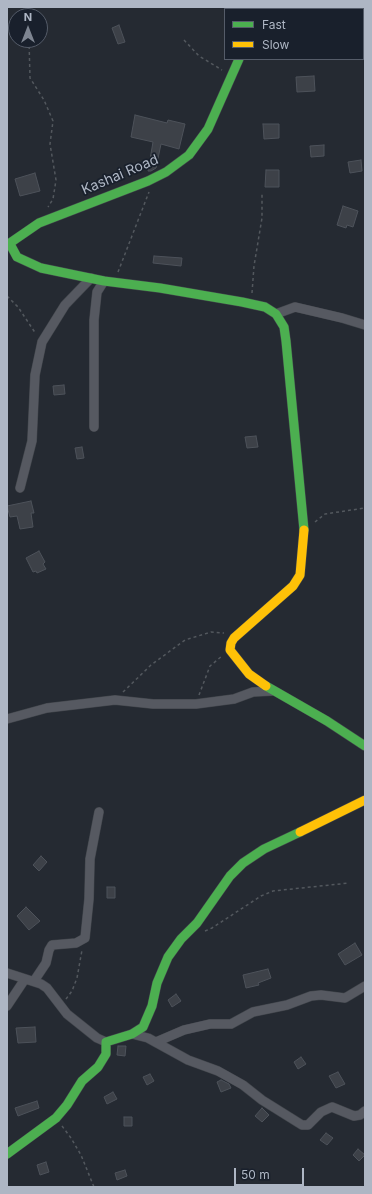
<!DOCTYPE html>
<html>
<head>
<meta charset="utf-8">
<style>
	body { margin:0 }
	#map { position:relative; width:372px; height:1194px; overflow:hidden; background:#252a32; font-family:Inter,sans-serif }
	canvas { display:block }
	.frame { position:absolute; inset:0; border:8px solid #aeb6c4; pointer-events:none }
	.legend { position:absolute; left:224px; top:8px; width:140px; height:52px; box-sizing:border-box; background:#19202c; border:1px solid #555c69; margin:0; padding:5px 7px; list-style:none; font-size:12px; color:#aeb6c4 }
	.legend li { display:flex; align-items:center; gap:8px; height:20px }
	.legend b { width:20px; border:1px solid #555c69 }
	.north { position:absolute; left:8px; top:8px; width:40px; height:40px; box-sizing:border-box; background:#19202c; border:1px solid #555c69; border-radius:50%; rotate:0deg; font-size:11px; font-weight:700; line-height:16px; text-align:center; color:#aeb6c4 }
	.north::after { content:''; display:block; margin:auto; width:14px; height:18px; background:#7e8591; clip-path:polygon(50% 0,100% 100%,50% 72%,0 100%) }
	.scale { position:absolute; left:234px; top:1168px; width:70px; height:18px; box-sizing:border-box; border:2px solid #aeb6c4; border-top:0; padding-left:5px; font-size:12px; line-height:14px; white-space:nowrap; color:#aeb6c4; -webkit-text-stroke:3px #19202c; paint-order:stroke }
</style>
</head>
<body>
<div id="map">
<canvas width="372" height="1194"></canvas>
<div class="frame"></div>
<ul class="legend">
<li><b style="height:5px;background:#4caf50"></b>Fast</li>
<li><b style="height:5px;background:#ffc107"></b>Slow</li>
</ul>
<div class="north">N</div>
<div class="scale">50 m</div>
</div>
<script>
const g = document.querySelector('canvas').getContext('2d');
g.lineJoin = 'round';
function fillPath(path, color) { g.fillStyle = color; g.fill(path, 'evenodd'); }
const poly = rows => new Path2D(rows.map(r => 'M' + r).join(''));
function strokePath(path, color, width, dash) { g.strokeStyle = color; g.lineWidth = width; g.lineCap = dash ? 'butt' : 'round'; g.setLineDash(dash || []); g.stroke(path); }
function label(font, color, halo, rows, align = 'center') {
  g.font = font + ' Inter,sans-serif'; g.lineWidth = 3.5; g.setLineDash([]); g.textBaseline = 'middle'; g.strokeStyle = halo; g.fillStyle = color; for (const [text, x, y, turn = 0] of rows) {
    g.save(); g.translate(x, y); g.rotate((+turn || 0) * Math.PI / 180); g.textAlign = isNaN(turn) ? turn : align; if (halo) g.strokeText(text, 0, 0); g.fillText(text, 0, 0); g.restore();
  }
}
const building = poly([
	[119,25,125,42,118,44,112,28,119,25],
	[314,76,315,91,297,92,296,77,314,76],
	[135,115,167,123,168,120,185,124,179,149,161,144,156,168,151,171,148,171,153,142,131,137,135,115],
	[263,124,279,124,279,138,264,139,263,124],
	[324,145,324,156,311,157,310,146,324,145],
	[361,160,362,171,350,173,348,162,361,160],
	[266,170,279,170,279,187,265,187,266,170],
	[35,173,40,191,20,196,15,179,35,173],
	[343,206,358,211,353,227,347,225,346,228,337,225,343,206],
	[154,256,182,258,181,266,153,263,154,256],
	[64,385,65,394,54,395,53,386,64,385],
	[256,436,258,447,247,448,245,437,256,436],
	[82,447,84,458,77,459,75,448,82,447],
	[31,501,34,513,31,513,33,527,20,529,17,516,10,517,7,506,31,501],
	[39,551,45,562,43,564,46,569,37,573,36,571,33,572,26,558,39,551],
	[41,856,47,862,39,871,33,865,41,856],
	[107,887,115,887,115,898,107,898,107,887],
	[26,907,40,921,29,930,17,916,26,907],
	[355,943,362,955,345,965,338,954,355,943],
	[268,969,271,978,258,983,259,985,246,988,243,975,268,969],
	[176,994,181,1001,172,1007,168,1000,176,994],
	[35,1027,36,1042,18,1043,16,1028,35,1027],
	[118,1046,126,1046,125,1056,117,1055,118,1046],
	[301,1057,306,1064,298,1069,294,1062,301,1057],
	[338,1072,345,1084,336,1088,329,1076,338,1072],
	[150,1074,154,1081,147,1085,143,1077,150,1074],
	[221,1080,229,1084,231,1088,221,1092,217,1082,221,1080],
	[113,1092,117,1099,107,1104,104,1097,113,1092],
	[37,1101,39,1108,18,1116,15,1108,37,1101],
	[262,1108,269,1115,262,1122,255,1116,262,1108],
	[124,1117,132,1117,132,1126,124,1126,124,1117],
	[326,1133,333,1138,327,1145,320,1140,326,1133],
	[358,1149,365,1155,359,1161,353,1155,358,1149],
	[46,1162,49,1172,40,1175,37,1165,46,1162],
	[125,1170,127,1176,117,1180,115,1173,125,1170]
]);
fillPath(building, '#3d4148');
strokePath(building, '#4d525a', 1);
const street = poly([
	[276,314,295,307,342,318,365,325],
	[94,427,94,320,97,292,104,281],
	[20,488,32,441,35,375,42,342,65,305,91,278],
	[7,719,47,708,115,700,153,704,196,704,234,699,253,692,272,691],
	[7,973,41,984,47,988,67,1014,97,1038,106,1042],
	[34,981,46,963,49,950,52,945,76,943,85,938,89,899,90,859,99,812],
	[7,1006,25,979],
	[132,1034,148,1038,188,1060,218,1071,243,1085,262,1100,302,1125,308,1125,321,1112,332,1107,354,1116,360,1115,365,1111],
	[156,1042,184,1030,210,1024,231,1024,253,1012,287,1005,311,996,321,995,345,998,365,986]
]);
const fast = poly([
	[261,9,262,7],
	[10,244,17,257,41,268,104,281,160,288,242,302,265,307,276,314,284,327,286,341,304,530],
	[7,245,39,223,148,181,166,172,189,155,208,129,239,59],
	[266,686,327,721,365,746],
	[7,1154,56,1118,67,1105,82,1081,98,1067,106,1054,106,1042,132,1034,143,1027,152,1006,157,983,168,957,181,939,197,923,230,876,243,863,264,849,300,832]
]);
const slow = poly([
	[266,686,249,674,230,650,231,643,234,638,293,586,300,575,304,530],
	[300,832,365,800]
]);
strokePath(street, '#41454b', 10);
strokePath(fast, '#41454b', 10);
strokePath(slow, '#41454b', 10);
strokePath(poly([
	[29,40,30,78,44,100,53,121,50,144,56,180,53,199,48,207],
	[184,40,199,56,222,70],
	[118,272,149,192],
	[252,293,254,266,262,218,262,192],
	[7,296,18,307,36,334],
	[315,522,325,514,365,508],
	[123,692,151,665,185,640,211,632,224,633],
	[199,695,210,666,222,656],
	[205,931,212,928,261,896,273,891,349,883],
	[66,999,72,991,77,978,82,950],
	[62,1126,71,1138,81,1155,94,1187]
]), '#53585e', 1.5, [3, 3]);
strokePath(street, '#565961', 9);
strokePath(fast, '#4caf50', 9);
strokePath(slow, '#ffc107', 9);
label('14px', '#aeb6c4', '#19202c', [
	["Kashai Road",120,175,-23]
]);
</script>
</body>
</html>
